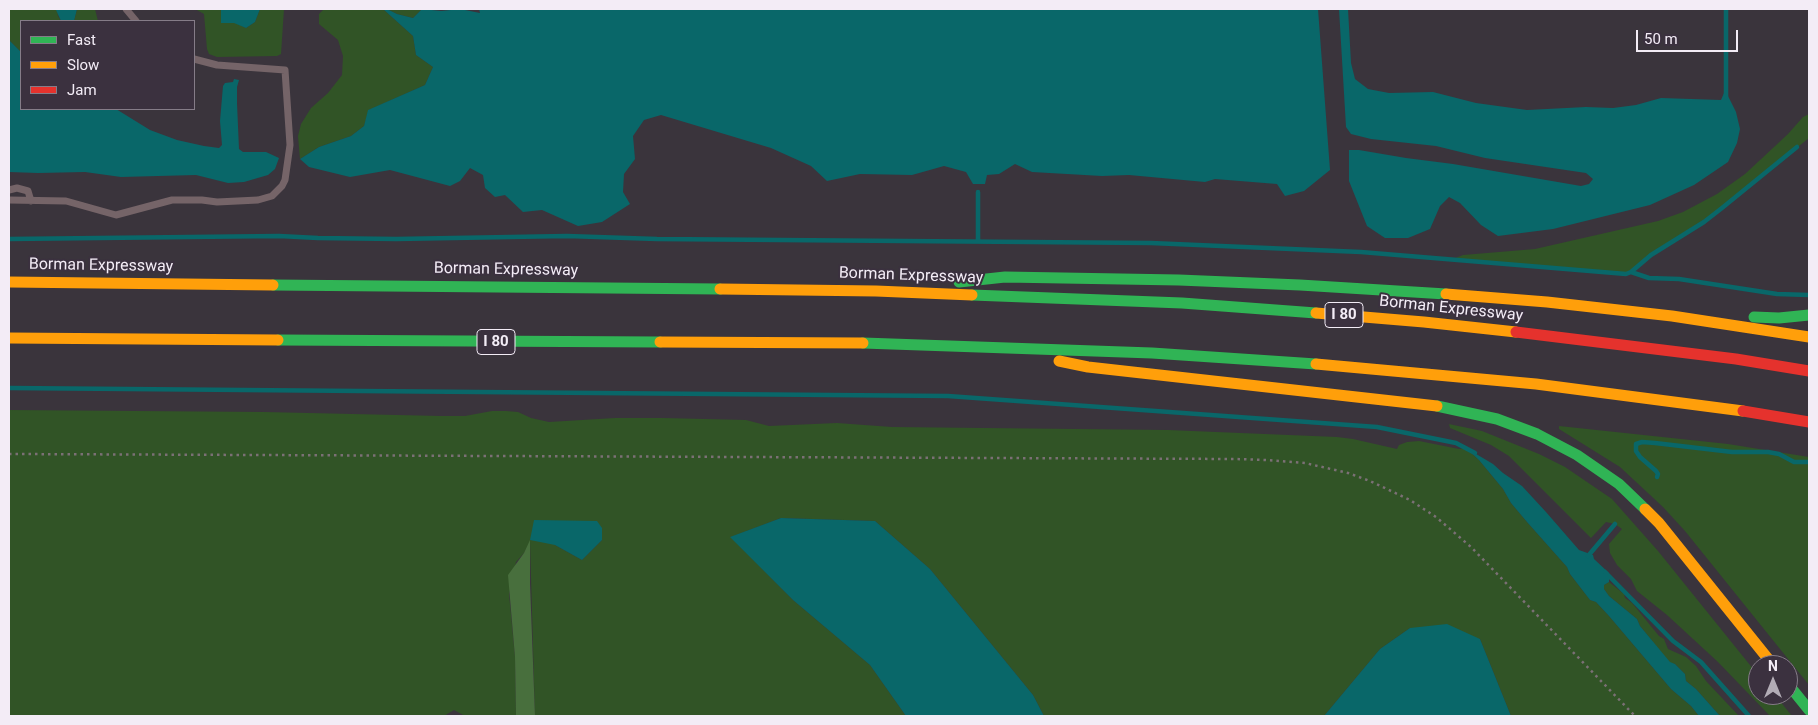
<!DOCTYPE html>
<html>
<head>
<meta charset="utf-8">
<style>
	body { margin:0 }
	#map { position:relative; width:1818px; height:725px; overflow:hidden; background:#3a343c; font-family:Roboto,sans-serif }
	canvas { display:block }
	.frame { position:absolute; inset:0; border:10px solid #f3ecf6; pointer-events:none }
	.legend { position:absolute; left:20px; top:20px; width:175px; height:90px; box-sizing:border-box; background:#3b313f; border:1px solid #857c88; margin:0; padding:6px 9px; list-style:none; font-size:15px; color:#f3ecf6 }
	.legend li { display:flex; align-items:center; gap:10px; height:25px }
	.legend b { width:25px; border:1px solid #857c88 }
	.north { position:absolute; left:1748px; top:655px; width:50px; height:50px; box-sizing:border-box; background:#3b313f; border:1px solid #857c88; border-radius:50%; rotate:0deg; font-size:14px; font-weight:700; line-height:20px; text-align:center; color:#f3ecf6 }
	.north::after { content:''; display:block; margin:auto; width:18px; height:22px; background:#b2acb5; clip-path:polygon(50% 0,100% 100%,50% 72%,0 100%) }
	.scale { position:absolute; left:1636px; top:30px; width:102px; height:22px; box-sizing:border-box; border:2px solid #f3ecf6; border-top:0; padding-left:6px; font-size:15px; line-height:18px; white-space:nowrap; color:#f3ecf6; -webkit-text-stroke:4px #3b313f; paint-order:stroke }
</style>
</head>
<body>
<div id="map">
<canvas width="1818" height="725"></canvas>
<div class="frame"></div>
<ul class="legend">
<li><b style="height:6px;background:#30b455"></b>Fast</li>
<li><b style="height:6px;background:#ff9f0a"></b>Slow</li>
<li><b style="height:6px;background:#e5322d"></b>Jam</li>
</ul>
<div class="north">N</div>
<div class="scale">50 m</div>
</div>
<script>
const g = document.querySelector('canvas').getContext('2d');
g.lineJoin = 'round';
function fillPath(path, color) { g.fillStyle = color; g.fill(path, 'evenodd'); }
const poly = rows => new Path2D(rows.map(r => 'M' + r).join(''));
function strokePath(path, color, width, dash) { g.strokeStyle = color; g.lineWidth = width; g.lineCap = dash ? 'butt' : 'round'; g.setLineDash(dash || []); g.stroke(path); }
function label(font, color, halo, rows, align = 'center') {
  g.font = font + ' Roboto,sans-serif'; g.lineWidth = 4; g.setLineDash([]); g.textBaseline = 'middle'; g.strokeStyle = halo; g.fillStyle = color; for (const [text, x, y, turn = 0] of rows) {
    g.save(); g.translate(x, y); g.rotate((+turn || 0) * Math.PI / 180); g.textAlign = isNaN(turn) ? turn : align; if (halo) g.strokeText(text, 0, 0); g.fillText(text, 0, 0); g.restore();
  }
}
fillPath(poly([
	[9,9,61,9,57,10,58,16,61,21,21,21,21,52,9,40],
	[77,9,95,9,98,21,74,21],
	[195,9,221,9,222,16,246,28,255,22,260,9,284,9,281,54,277,56,217,57,209,54,207,49,204,14],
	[324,9,383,9,413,36,416,55,433,67,425,85,369,110,364,126,351,136,319,147,300,159,298,136,301,124,311,108,328,93,342,75,343,56,338,40,319,24,319,14],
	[387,9,422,9,413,18,397,14],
	[1809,114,1809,138,1722,208,1704,222,1651,255,1631,272,1626,274,1576,270,1453,259,1463,255,1535,249,1658,221,1683,212,1717,194,1745,174,1788,134,1803,117],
	[9,410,264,412,441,416,465,416,492,411,506,411,518,412,531,418,549,422,615,418,662,418,746,420,769,426,837,423,892,427,1168,430,1337,437,1353,439,1397,449,1399,445,1407,442,1419,441,1459,449,1466,448,1479,460,1503,489,1511,503,1527,522,1567,567,1570,574,1590,600,1596,602,1609,616,1671,689,1691,706,1699,716,1511,716,1480,639,1410,628,1380,649,1324,716,1044,716,1033,695,930,569,875,521,781,518,731,537,793,600,870,665,906,716,535,716,530,542,524,553,516,562,509,594,515,657,516,716,465,716,454,710,444,716,9,716],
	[602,540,582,560,555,545],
	[1449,424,1482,431,1539,454,1565,467,1612,499,1658,551,1758,675,1758,695,1775,695,1792,716,1770,716,1718,662,1667,615,1637,591,1631,579,1617,565,1610,553,1609,544,1622,529,1615,524,1606,522,1591,538,1509,456,1491,445,1450,428],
	[1559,426,1728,444,1809,457,1809,685,1685,531,1663,507,1620,467,1559,429],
	[1609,582,1624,594,1625,598,1632,603,1659,636,1664,639,1668,649,1686,657,1696,666,1706,681,1739,716,1720,716,1696,689,1686,681,1685,674,1675,664,1670,663,1640,626,1637,619,1609,596,1604,589,1604,585]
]), '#315426');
fillPath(poly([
	[530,540,530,583,535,716,516,716,515,657,508,575,524,553]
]), '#486f3d');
fillPath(poly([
	[61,9,77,9,74,21,61,21,56,10],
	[221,9,260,9,255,22,246,28,234,23,221,23],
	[383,9,387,9,397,14,413,18,422,9,441,11,460,9,480,13,479,9,1318,9,1330,170,1304,191,1285,196,1277,184,1215,179,1205,182,1129,175,1102,176,1032,172,1015,164,999,174,987,175,985,184,973,184,966,172,944,166,912,175,860,174,827,181,811,166,771,148,661,115,644,120,633,136,635,159,624,174,623,192,630,204,602,222,578,226,542,210,523,212,505,195,495,197,485,188,483,175,470,168,460,181,450,186,390,170,350,177,309,167,300,159,319,147,351,136,364,126,368,110,425,85,433,67,416,55,413,36],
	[1339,9,1348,9,1351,63,1355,79,1368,89,1389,93,1433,92,1476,103,1527,110,1586,107,1613,108,1636,105,1661,98,1721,100,1724,93,1726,92,1736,112,1740,129,1737,143,1728,162,1694,185,1650,205,1553,229,1498,236,1481,225,1460,203,1449,197,1440,206,1430,229,1408,238,1385,238,1367,226,1349,181,1349,150,1359,150,1406,158,1453,164,1581,186,1589,184,1593,179,1586,173,1485,158,1436,146,1371,139,1351,134,1346,127],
	[9,40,21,52,21,109,116,109,150,130,177,140,204,146,219,148,222,145,220,121,223,86,225,83,233,82,234,79,239,80,237,87,237,103,239,149,243,152,266,152,279,158,275,169,268,175,244,182,228,183,196,175,121,177,85,172,38,173,9,172],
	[1466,448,1493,464,1503,473,1522,486,1546,512,1579,550,1593,555,1594,559,1609,573,1609,582,1604,585,1604,589,1609,596,1637,619,1640,626,1670,662,1675,664,1685,674,1686,681,1696,689,1720,716,1699,716,1691,706,1671,689,1609,616,1596,602,1590,600,1570,574,1567,567,1527,522,1511,503,1503,489,1479,460],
	[781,518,875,521,930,569,1033,695,1044,716,906,716,870,665,793,600,730,537],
	[534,520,597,521,602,528,602,540,582,560,555,545,530,540],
	[1447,624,1480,639,1511,716,1324,716,1380,649,1410,628]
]), '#096769');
strokePath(poly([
	[1726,9,1726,97],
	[978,192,978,241],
	[9,239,279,236,318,238,396,239,567,236,657,239,1151,243,1361,252,1626,274,1631,272,1651,255,1704,222,1722,208,1797,147],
	[1631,272,1649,278,1679,279,1777,294,1809,295],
	[9,388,948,396,1377,427,1456,443,1475,453],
	[1657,477,1658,474,1656,471,1640,457,1636,451,1636,444,1642,442,1655,443,1732,452,1768,452,1779,454,1794,462,1809,462],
	[1588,556,1615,524],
	[1605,572,1673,641,1701,662,1749,716]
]), '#096769', 4.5);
strokePath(poly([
	[9,454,1236,459,1266,460,1305,463,1348,473,1370,481,1410,500,1436,517,1471,547,1635,716]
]), '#7b7075', 2.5, [2.5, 4]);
strokePath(poly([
	[126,9,136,21],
	[9,190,17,188,28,191,31,201],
	[9,200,66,201,116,215,172,200,202,200,217,202,258,200,272,196,282,186,285,180,290,145,285,70,217,65,194,59]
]), '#756468', 7);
strokePath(poly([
	[959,282,1005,277,1179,280,1300,285,1446,294],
	[273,285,720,289],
	[972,295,1182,303,1316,313],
	[1754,317,1779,318,1809,315],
	[278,340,660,342],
	[863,343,1152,353,1316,364],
	[1437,406,1497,419,1537,434,1577,455,1619,484,1645,509],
	[1788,684,1809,710]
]), '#30b455', 11);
strokePath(poly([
	[9,282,273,285],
	[720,289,876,291,972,295],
	[1446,294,1547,302,1672,316,1809,337],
	[1316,313,1424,322,1516,332],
	[9,338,278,340],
	[660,342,863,343],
	[1059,361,1088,367,1437,406],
	[1316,364,1536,384,1743,411],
	[1645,509,1659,523,1773,665]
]), '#ff9f0a', 11);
strokePath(poly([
	[1516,332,1736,359,1809,371],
	[1743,411,1809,422]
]), '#e5322d', 11);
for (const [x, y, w] of [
	[1344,315,38],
	[496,342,38]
]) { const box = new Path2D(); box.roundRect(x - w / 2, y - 12.5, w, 25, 4); g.fillStyle = '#3b313f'; g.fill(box); strokePath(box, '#f3ecf6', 1); }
label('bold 15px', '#f3ecf6', null, [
	["I 80",1344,315],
	["I 80",496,342]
]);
label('16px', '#f3ecf6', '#3b313f', [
	["Borman Expressway",101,266,1],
	["Borman Expressway",506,270,1],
	["Borman Expressway",911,276,2],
	["Borman Expressway",1451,309,6]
]);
</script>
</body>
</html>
